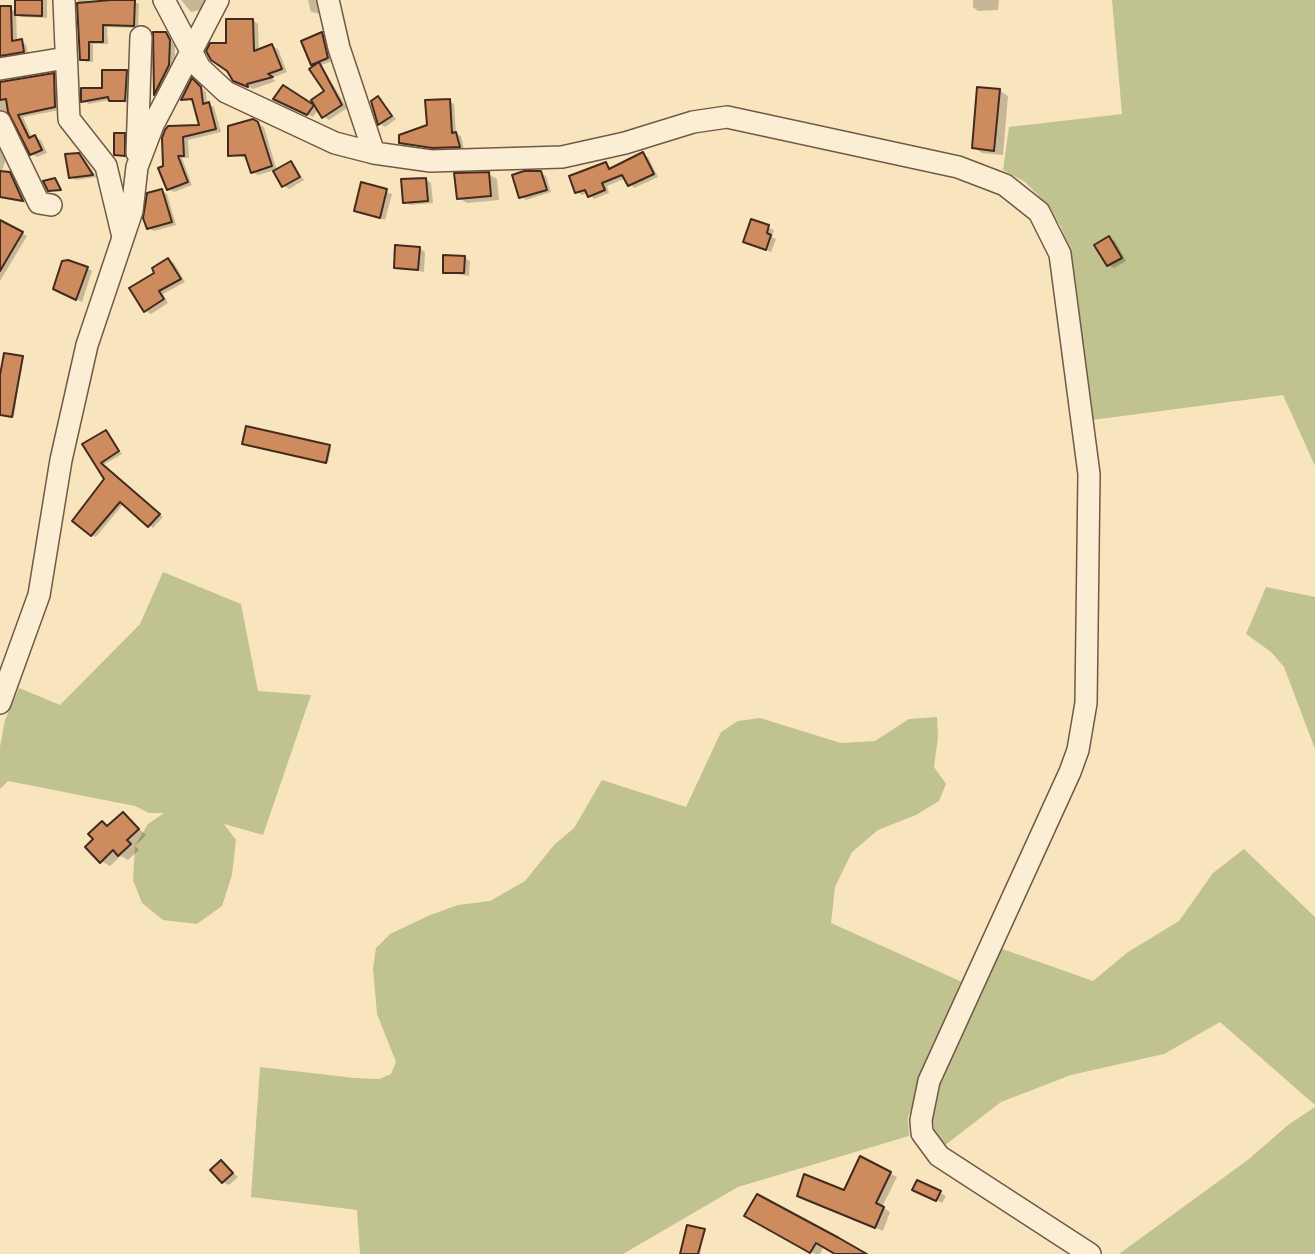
<!DOCTYPE html>
<html>
<head>
<meta charset="utf-8">
<style>
	body { margin:0 }
	canvas { display:block; background:#f9e5bd }
</style>
</head>
<body>
<canvas width="1315" height="1254"></canvas>
<script>
const g = document.querySelector('canvas').getContext('2d');
g.lineJoin = 'round';
function fillPath(path, color) { g.fillStyle = color; g.fill(path, 'evenodd'); }
const poly = rows => new Path2D(rows.map(r => 'M' + r).join(''));
function strokePath(path, color, width, dash) { g.strokeStyle = color; g.lineWidth = width; g.lineCap = dash ? 'butt' : 'round'; g.setLineDash(dash || []); g.stroke(path); }
fillPath(poly([
	[1112,0,1315,0,1315,466,1283,395,1092,420,1071,254,1061,227,1045,202,1025,182,1003,170,1009,127,1122,114],
	[163,572,241,604,258,691,311,695,263,835,224,824,236,840,232,875,222,906,197,924,163,920,142,903,133,880,135,846,148,824,164,813,149,813,135,806,8,781,0,789,0,747,5,720,19,688,60,705,140,624],
	[1266,587,1315,597,1315,749,1284,667,1271,652,1246,634],
	[937,717,938,737,934,767,946,784,939,801,916,815,878,830,852,852,835,887,831,923,962,982,908,1117,909,1136,738,1187,623,1254,360,1254,357,1210,251,1197,260,1067,354,1078,379,1079,391,1074,396,1062,377,1014,373,969,376,948,390,934,428,916,458,905,490,901,525,881,554,845,574,828,602,780,686,807,721,732,738,721,760,718,841,743,875,741,909,719],
	[1244,849,1315,917,1315,1105,1220,1022,1164,1054,1071,1075,1001,1102,944,1146,934,1129,932,1116,935,1096,997,947,1093,981,1128,952,1179,921,1213,873],
	[1315,1107,1315,1254,1119,1254,1249,1159,1288,1125]
]), '#c0c38f');
fillPath(poly([
	[16,0,47,0,47,18,22,17,16,14,17,42,26,44,28,54,4,58,0,56,0,8,16,11],
	[78,0,135,2,139,4,138,28,107,27,108,44,93,44,93,62,86,62,81,59],
	[181,0,210,0,205,9,191,12],
	[308,0,321,0,322,14,311,12],
	[973,0,999,0,998,10,978,11,973,7],
	[253,20,258,24,259,51,272,46,278,49,287,72,271,78,276,81,253,89,241,83,227,44],
	[155,33,165,33,175,45,175,65,160,96,156,94],
	[322,34,327,37,333,61,321,65,347,108,329,120,323,116,326,92,317,66,312,64],
	[126,72,132,75,130,103,109,100,89,104,83,101],
	[54,75,59,78,60,110,23,117,32,138,41,140,47,153,37,157,32,154,10,113,0,113,0,83],
	[198,84,206,92,207,103,214,107,221,132,188,140,189,158,182,158,192,185,174,192,168,189,164,138,202,126,194,101,184,99],
	[289,90,318,110,313,117,280,102],
	[999,90,1008,96,1003,155,982,153,973,147],
	[378,98,396,119,385,127,380,124],
	[449,101,454,104,456,134,461,136,464,149,438,150,401,142,429,126],
	[253,121,264,127,277,171,291,163,304,180,289,189,283,185,275,170,258,175,252,172,248,158,230,155],
	[124,134,130,137,130,158,116,154],
	[0,146,6,159,1,173,15,178,27,203,0,198],
	[78,154,84,158,97,177,76,180,70,177],
	[643,154,648,157,658,177,634,188,626,178,607,186,609,193,594,199,588,193,582,195,577,192,606,164,612,169],
	[540,173,546,176,551,192,526,200,521,197],
	[488,174,497,179,499,200,467,203,459,198],
	[426,180,431,183,433,203,410,205,405,202],
	[362,185,392,194,385,220,356,210],
	[162,191,167,194,176,225,154,231,148,228],
	[752,221,774,230,772,237,776,239,771,252,751,245],
	[0,222,27,236,0,281],
	[1109,238,1115,241,1126,261,1114,268,1108,265],
	[419,248,425,252,424,272,396,267],
	[465,258,470,261,469,276,444,272],
	[168,260,174,263,185,282,163,294,168,303,151,314,146,311,157,273],
	[87,268,92,271,82,302,60,292],
	[22,358,14,417,0,415,0,385],
	[106,432,122,454,103,465,163,517,153,528,124,503,96,537,92,535,106,479,84,445],
	[246,445,329,446,331,448,328,463],
	[123,814,146,835,135,846,139,850,128,860,121,856,110,866,101,861,95,840,102,823,109,827],
	[222,1162,238,1177,229,1185,223,1182],
	[890,1173,897,1177,882,1207,890,1212,883,1231,806,1199,845,1192],
	[918,1182,946,1196,942,1203,920,1192],
	[747,1216,863,1254,838,1254,824,1246,820,1254,815,1254],
	[704,1231,700,1254,682,1254]
]), '#0003');
const building = poly([
	[15,0,42,0,42,16,15,15,15,0],
	[111,0,135,0,134,26,103,25,103,42,89,42,89,60,80,60,77,3,111,0],
	[0,6,11,6,12,41,22,39,24,52,0,56,0,6],
	[226,19,253,19,254,51,272,44,282,69,268,74,273,77,247,84,248,87,233,81,227,71,211,60,206,51,210,43,226,43,226,19],
	[153,32,166,32,170,40,169,65,154,95,153,32],
	[322,32,328,58,311,65,301,41,322,32],
	[319,62,342,105,322,118,311,100,324,91,309,69,319,62],
	[102,70,127,70,125,101,109,101,108,97,81,102,81,88,102,88,102,70],
	[54,73,55,107,18,115,29,138,35,135,42,150,30,155,8,112,6,99,0,100,0,82,54,73],
	[192,78,201,87,203,104,209,102,216,129,183,137,184,156,178,156,188,182,167,190,158,168,163,166,162,138,165,130,168,126,199,125,192,99,181,100,192,78],
	[283,85,314,105,307,115,273,99,283,85],
	[977,87,1000,89,994,151,972,148,977,87],
	[378,96,392,116,378,125,371,101,378,96],
	[450,99,452,133,456,132,460,147,432,148,399,143,399,135,427,125,425,100,450,99],
	[253,119,258,122,272,166,251,173,245,155,228,156,228,126,253,119],
	[114,133,125,133,125,156,114,155,114,133],
	[643,152,654,174,628,186,622,175,602,183,605,190,588,197,585,190,575,193,569,176,606,162,609,169,643,152],
	[79,153,93,175,69,178,65,154,79,153],
	[291,161,300,177,282,187,273,171,291,161],
	[0,171,10,172,23,201,0,197,0,171],
	[524,171,541,171,547,190,519,198,512,175,524,171],
	[489,172,491,196,457,199,454,173,489,172],
	[55,178,61,190,48,191,43,181,55,178],
	[426,178,428,201,403,203,401,179,426,178],
	[361,182,387,189,380,218,354,211,361,182],
	[162,189,172,222,147,229,143,218,147,193,162,189],
	[751,219,769,225,767,233,771,235,766,250,743,242,751,219],
	[0,220,23,232,0,271,0,220],
	[1109,236,1122,258,1107,266,1094,245,1109,236],
	[395,245,420,247,418,270,394,268,395,245],
	[443,255,465,256,464,273,443,273,443,255],
	[168,258,181,279,159,291,164,299,144,312,129,288,154,273,152,268,168,258],
	[68,260,88,267,76,300,53,289,62,261,68,260],
	[4,353,23,356,12,417,0,415,0,375,4,353],
	[246,426,330,445,326,463,242,444,246,426],
	[106,430,119,451,101,463,160,514,148,527,120,502,91,536,72,521,104,479,82,444,106,430],
	[123,812,139,829,127,840,131,844,118,856,113,850,100,863,85,847,93,839,88,834,102,821,107,826,123,812],
	[860,1156,891,1172,876,1203,884,1207,875,1228,797,1196,804,1174,844,1190,860,1156],
	[221,1160,233,1173,222,1183,210,1170,221,1160],
	[917,1180,941,1191,936,1201,912,1190,917,1180],
	[757,1194,839,1238,867,1254,835,1254,816,1243,810,1253,744,1216,757,1194],
	[687,1225,705,1229,698,1254,680,1254,687,1225]
]);
fillPath(building, '#ce8b5e');
strokePath(building, '#432a1f', 2);
const minor = poly([
	[64,0,69,119,106,166,123,237],
	[164,0,200,68,226,92,335,143,374,153],
	[328,0,339,48,374,153,431,161,562,157,625,143,693,122,727,117,958,167,1005,185,1039,212,1060,254,1089,474,1086,703,1078,750,1070,772,929,1081,921,1120,922,1133,939,1156,1090,1254],
	[0,69,66,58],
	[0,122,39,203,51,205],
	[137,153,141,37],
	[0,703,39,595,61,460,87,345,132,211,137,167,153,125,218,0]
]);
strokePath(minor, '#705946', 24);
strokePath(minor, '#fbeed4', 21);
</script>
</body>
</html>
